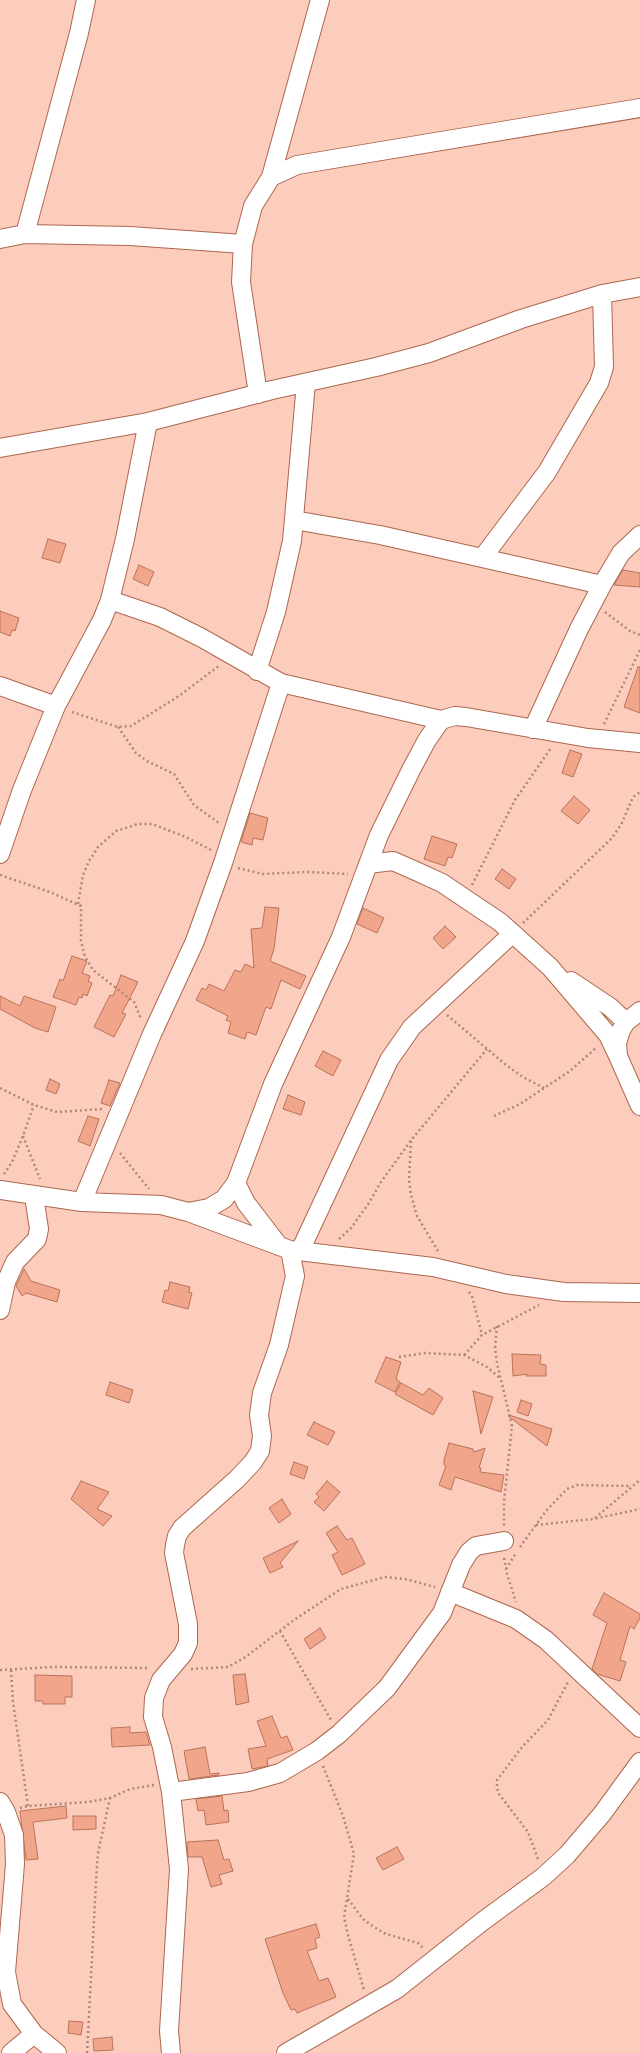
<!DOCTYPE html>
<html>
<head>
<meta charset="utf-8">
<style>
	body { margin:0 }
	canvas { display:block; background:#fcccbc }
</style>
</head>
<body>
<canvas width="640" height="2053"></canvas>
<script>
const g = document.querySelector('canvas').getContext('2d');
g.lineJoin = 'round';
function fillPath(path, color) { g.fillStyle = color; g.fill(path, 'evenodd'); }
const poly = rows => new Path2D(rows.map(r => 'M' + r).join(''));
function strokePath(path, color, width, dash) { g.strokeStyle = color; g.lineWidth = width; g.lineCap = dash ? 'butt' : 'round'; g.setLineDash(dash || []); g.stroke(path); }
const building = poly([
	[48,539,66,544,60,563,42,558,48,539],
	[139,565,154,572,148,586,133,579,139,565],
	[623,570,640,573,640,587,614,585,623,570],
	[0,611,19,618,15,631,12,630,10,636,0,632,0,611],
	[638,667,640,667,640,713,624,707,638,667],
	[570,750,582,754,573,777,562,773,570,750],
	[574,796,590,810,578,824,561,811,574,796],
	[250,813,268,818,263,840,253,838,252,845,241,842,250,813],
	[432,836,457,844,452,858,448,857,445,866,424,859,432,836],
	[502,869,516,879,509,889,495,879,502,869],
	[265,907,279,908,274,949,270,961,306,976,300,989,281,980,271,1009,266,1007,256,1035,247,1032,245,1039,228,1033,231,1022,226,1020,228,1016,196,1000,202,988,206,990,209,984,224,991,235,970,241,972,245,964,254,968,251,929,262,928,265,907],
	[363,908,384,918,377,933,357,924,363,908],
	[445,926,456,937,443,949,433,938,445,926],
	[72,956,87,961,82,973,90,976,88,981,92,983,87,996,83,994,82,998,79,997,76,1005,53,997,60,979,63,981,72,956],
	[121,975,138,982,122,1013,126,1014,114,1037,94,1027,110,995,113,996,121,975],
	[0,996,20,1006,24,996,56,1007,48,1032,35,1028,0,1009,0,996],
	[323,1051,341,1060,333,1076,315,1066,323,1051],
	[50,1079,60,1084,56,1094,46,1090,50,1079],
	[109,1080,120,1083,110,1106,101,1103,109,1080],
	[288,1095,305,1102,301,1115,283,1109,288,1095],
	[88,1116,99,1119,90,1146,78,1141,88,1116],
	[24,1269,31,1281,60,1290,57,1302,26,1293,22,1296,16,1286,24,1269],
	[170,1282,190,1287,189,1292,192,1293,188,1309,162,1302,165,1290,168,1291,170,1282],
	[512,1354,541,1355,540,1364,546,1365,546,1376,526,1376,527,1374,513,1376,512,1354],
	[386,1357,401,1362,396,1379,400,1382,395,1392,375,1382,386,1357],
	[110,1382,133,1390,129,1403,106,1395,110,1382],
	[401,1383,423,1395,429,1388,443,1398,433,1415,395,1394,401,1383],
	[473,1391,493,1397,481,1434,473,1391],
	[521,1400,532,1404,528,1416,517,1412,521,1400],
	[509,1415,552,1429,547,1446,508,1416,509,1415],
	[314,1422,335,1432,328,1445,307,1435,314,1422],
	[449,1443,473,1449,474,1452,485,1448,479,1468,481,1468,480,1472,504,1475,501,1492,455,1477,451,1490,439,1485,446,1466,444,1465,444,1460,449,1443],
	[294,1462,308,1467,304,1479,290,1474,294,1462],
	[81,1481,109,1492,97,1509,112,1516,103,1526,71,1499,81,1481],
	[327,1481,340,1492,324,1511,314,1502,319,1497,316,1494,327,1481],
	[282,1499,291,1514,279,1523,269,1508,282,1499],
	[337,1526,347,1540,352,1538,365,1564,342,1575,332,1555,338,1552,326,1533,337,1526],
	[298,1541,280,1563,283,1567,270,1573,263,1558,298,1541],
	[604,1593,640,1614,640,1618,634,1629,630,1626,620,1660,626,1662,620,1681,597,1674,592,1669,607,1623,593,1615,604,1593],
	[320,1628,326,1638,310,1649,304,1639,320,1628],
	[245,1674,249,1702,236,1705,233,1675,245,1674],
	[35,1675,72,1676,72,1697,65,1697,65,1704,43,1704,43,1701,35,1701,35,1675],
	[272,1716,281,1738,287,1736,293,1750,267,1759,268,1766,252,1769,248,1749,266,1746,257,1721,272,1716],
	[130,1727,130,1733,146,1732,150,1745,112,1747,111,1728,130,1727],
	[205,1747,210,1774,219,1773,219,1775,189,1779,184,1751,205,1747],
	[222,1796,224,1811,228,1810,229,1822,206,1825,204,1810,198,1811,196,1799,222,1796],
	[66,1806,67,1818,33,1822,38,1859,26,1860,20,1811,66,1806],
	[73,1816,96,1816,96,1829,73,1830,73,1816],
	[218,1840,224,1860,229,1859,233,1871,219,1875,222,1884,211,1887,202,1857,188,1857,187,1842,218,1840],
	[397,1847,404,1859,383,1870,376,1858,397,1847],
	[316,1924,320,1937,315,1939,317,1948,307,1951,319,1981,328,1978,336,1997,297,2013,295,2009,291,2010,283,1993,265,1939,316,1924],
	[69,2021,83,2022,81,2035,68,2033,69,2021],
	[112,2037,113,2050,94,2051,93,2039,112,2037]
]);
fillPath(building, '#f1a68b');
strokePath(building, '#ba735a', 1);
const minor = poly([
	[271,177,320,0],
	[25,234,79,33,86,0],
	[0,239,25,234,130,236,243,244],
	[258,394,241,282,243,244,253,206,271,177,297,165,640,108],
	[0,448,148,422,272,390,376,367,429,353,521,319,602,294,640,287],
	[294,520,380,535,602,585],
	[483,557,547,472,599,383,604,367,602,294],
	[110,600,160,617,202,638,281,683,441,720],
	[257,671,276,612,292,541,306,383],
	[0,686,56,706],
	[533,729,579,629,602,585,621,553,640,535],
	[0,854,22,790,56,706,102,620,110,600,125,539,148,422],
	[368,864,393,861,418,872,442,883,500,922,550,967,608,1035,618,1056],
	[571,981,610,1007,626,1022],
	[640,1011,626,1022,621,1030,617,1043,618,1056,640,1106],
	[236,1183,246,1203,279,1246],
	[0,1190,82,1202,161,1205,188,1212,290,1250,433,1267,506,1284,564,1292,640,1293],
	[82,1202,152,1034,195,941,223,863,281,683],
	[188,1212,209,1208,224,1199,236,1183,273,1084,341,937,379,835,412,768,427,740,441,720,455,716,466,717,588,738,640,743],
	[300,1251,389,1060,412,1027,512,934],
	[0,1310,6,1282,15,1262,37,1239,39,1229,34,1196],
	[450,1592,516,1619,546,1640,640,1728],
	[171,1792,248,1782,280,1773,317,1751,339,1734,387,1688,442,1613,461,1565,469,1552,476,1546,504,1541],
	[0,1802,6,1812,14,1835,15,1864,6,1972,12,2004,34,2034,57,2053],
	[11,2053,34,2034],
	[171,2053,169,2031,179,1869,171,1792,162,1747,153,1717,154,1698,161,1680,183,1654,188,1643,188,1624,174,1553,175,1545,177,1536,182,1528,237,1479,253,1462,260,1451,262,1436,259,1415,262,1393,279,1345,295,1276,290,1250],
	[286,2053,397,1989,483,1921,543,1877,567,1855,602,1814,640,1762]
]);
strokePath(minor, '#ad674e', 20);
strokePath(poly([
	[605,612,630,631,640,635],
	[72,712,118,727,131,726,179,696,219,666],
	[604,724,640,650],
	[118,727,136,753,147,761,174,774,194,805,219,823],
	[238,868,263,874,307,872,348,874],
	[0,875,50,892,81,906,81,941,85,957,93,970,134,1002,141,1019],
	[472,885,515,800,551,748],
	[78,904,83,875,89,861,98,847,116,831,138,824,152,824,186,837,211,850],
	[523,923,611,839,621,825,633,797,640,792],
	[447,1015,506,1065,523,1077,544,1088],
	[0,1088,34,1105,57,1112,103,1109],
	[494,1116,520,1104,570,1071,597,1047],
	[23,1136,40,1179],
	[411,1141,409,1180,411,1195,417,1216,438,1251],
	[120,1153,149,1189],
	[4,1174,12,1162,23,1136,34,1105],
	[339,1239,351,1228,369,1203,381,1182,412,1139,487,1049],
	[469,1292,472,1296,482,1335],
	[497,1326,495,1348,497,1363,512,1426,504,1502,504,1527],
	[464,1355,482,1335,539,1305],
	[399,1357,425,1353,464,1355,487,1367,501,1379],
	[595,1518,640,1480],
	[536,1525,593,1519,640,1509],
	[520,1547,546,1511,567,1489,577,1485,631,1486],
	[504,1558,507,1574,516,1602],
	[506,1569,516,1553],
	[280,1631,331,1720],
	[191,1669,228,1667,244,1658,294,1620,341,1589,385,1577,405,1579,435,1587],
	[0,1670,53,1667,150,1668],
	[11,1670,13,1702,28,1806],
	[323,1766,343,1816,354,1854,344,1917,348,1935,364,1990],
	[20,1808,28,1806,88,1802,110,1798,130,1789,154,1785],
	[538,1859,528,1832,499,1794,497,1788,497,1780,522,1747,548,1720,568,1682],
	[348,1899,363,1919,374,1927,386,1934,418,1943,423,1948],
	[87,2053,96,1882,98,1853,110,1798]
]), '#af8679', 2.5, [2, 3]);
strokePath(minor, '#fff', 18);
</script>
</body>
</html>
